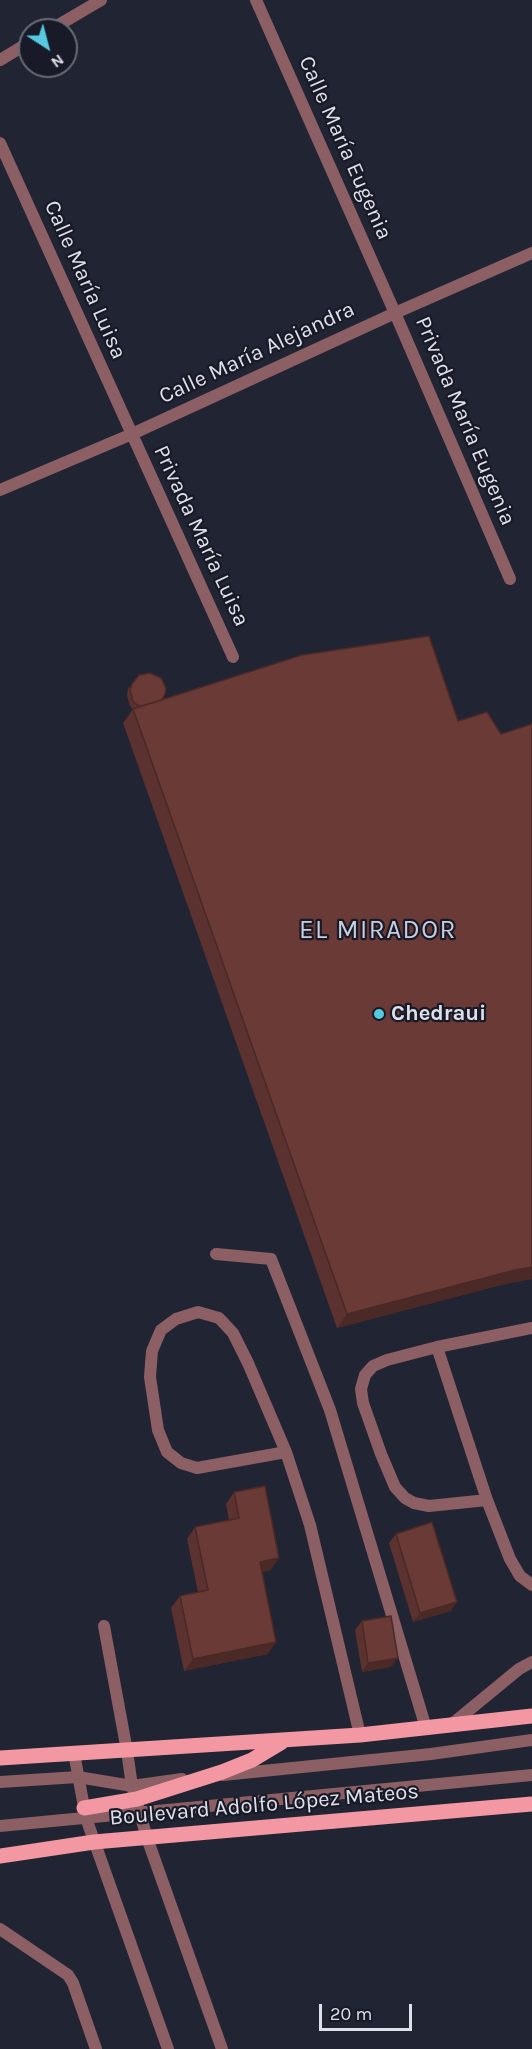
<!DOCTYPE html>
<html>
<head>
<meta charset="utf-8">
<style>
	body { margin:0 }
	#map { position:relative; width:532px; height:2049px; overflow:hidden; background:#212432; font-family:Karla,sans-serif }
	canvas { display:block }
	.north { position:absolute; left:18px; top:18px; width:60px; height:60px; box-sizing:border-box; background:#181a27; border:2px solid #686a75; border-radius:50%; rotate:144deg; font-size:16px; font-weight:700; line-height:24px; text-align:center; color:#dfe1ea }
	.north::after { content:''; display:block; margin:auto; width:21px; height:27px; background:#56c9e1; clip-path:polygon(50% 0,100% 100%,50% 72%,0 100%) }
	.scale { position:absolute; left:319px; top:2004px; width:93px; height:27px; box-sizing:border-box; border:3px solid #dfe1ea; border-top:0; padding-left:8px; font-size:18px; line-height:21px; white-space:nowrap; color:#dfe1ea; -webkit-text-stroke:4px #181a27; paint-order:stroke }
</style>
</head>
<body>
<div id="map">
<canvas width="532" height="2049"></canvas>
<div class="north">N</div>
<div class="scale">20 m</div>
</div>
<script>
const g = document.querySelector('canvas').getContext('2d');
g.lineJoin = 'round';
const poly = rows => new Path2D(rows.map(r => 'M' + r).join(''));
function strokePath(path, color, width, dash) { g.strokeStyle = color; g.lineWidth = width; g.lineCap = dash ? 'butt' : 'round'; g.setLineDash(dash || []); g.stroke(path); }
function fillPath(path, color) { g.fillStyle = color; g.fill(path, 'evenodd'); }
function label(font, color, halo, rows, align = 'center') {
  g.font = font + ' Karla,sans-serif'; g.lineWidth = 4.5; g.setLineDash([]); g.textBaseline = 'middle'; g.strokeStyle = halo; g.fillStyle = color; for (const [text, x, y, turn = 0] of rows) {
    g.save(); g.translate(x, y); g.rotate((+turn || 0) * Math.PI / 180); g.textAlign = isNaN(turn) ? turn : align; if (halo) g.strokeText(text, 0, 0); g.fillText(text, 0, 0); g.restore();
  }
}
strokePath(poly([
	[216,1254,271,1259,330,1410,426,1728],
	[437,1347,487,1500,510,1559,520,1576,532,1585],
	[286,1452,197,1468,181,1463,167,1452,158,1430,150,1377,152,1351,161,1330,176,1319,198,1312,219,1318,233,1333,248,1363,286,1452,310,1525,360,1735],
	[487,1500,429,1506,414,1503,405,1498,395,1487,381,1454,363,1403,361,1389,365,1375,373,1366,387,1360,437,1347,532,1328],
	[104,1626,127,1751],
	[451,1725,519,1669,532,1662],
	[223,1775,431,1754,532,1740],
	[0,1782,78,1777,132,1786,182,1779],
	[0,1826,532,1775],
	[0,1929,68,1975,73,1983,96,2049]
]), '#8b5f63', 12);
strokePath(poly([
	[256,0,395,313,510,579],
	[50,30,101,0],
	[0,60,30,42],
	[0,143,233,657],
	[0,490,132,434,395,313,532,253],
	[127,1751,132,1786,147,1838,222,2049],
	[74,1753,86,1818,168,2049]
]), '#8b5f63', 12);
strokePath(poly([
	[0,1758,360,1735,532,1716],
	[84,1808,137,1799,222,1772,252,1760,282,1742],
	[0,1856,94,1842,532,1804]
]), '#f398a2', 15);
fillPath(poly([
	[132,684,162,700,458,721,501,734,532,724,532,1279,505,1284,337,1328,123,723,133,709,130,706,127,695,128,689],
	[234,1492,271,1570,262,1572,268,1654,184,1671,171,1608,180,1596,198,1592,187,1539,195,1527,229,1520,226,1504],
	[396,1534,451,1611,413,1622,389,1543],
	[362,1621,391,1667,362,1672,355,1630]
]), '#5b322f');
fillPath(poly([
	[532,1267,532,1279,505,1284,337,1328,347,1314,515,1270],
	[279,1558,271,1570,252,1574,260,1562],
	[457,1602,451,1611,413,1622,420,1613],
	[276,1642,268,1654,184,1671,193,1659],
	[398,1658,391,1667,362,1672,368,1663]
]), '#4a2926');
const building = poly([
	[429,636,458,721,487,712,501,734,532,724,532,1267,515,1270,347,1314,133,709,302,655,429,636],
	[150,673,161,678,166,688,165,694,162,700,141,706,137,705,133,701,130,690,132,684,139,675,150,673],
	[265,1486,279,1558,260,1562,276,1642,193,1659,180,1596,208,1590,195,1527,239,1518,234,1492,265,1486],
	[432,1522,457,1602,420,1613,396,1534,432,1522],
	[391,1616,398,1658,368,1663,362,1621,391,1616]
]);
fillPath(building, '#6a3a37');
strokePath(building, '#4a2926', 1.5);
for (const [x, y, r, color] of [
	[379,1014,6,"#56c9e1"]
]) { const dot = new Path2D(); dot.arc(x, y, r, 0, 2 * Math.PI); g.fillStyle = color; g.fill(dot); strokePath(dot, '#181a27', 2); }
label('22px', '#dfe1ea', '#181a27', [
	["Calle María Eugenia",345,148,66],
	["Calle María Luisa",85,280,66],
	["Calle María Alejandra",257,353,-25],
	["Privada María Eugenia",465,421,67],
	["Privada María Luisa",201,536,65],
	["Boulevard Adolfo López Mateos",264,1805,-5]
]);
label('bold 22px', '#dfe1ea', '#181a27', [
	["Chedraui",391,1014]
], 'left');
g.letterSpacing = '1.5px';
label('26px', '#c9cde0', '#181a27', [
	["EL MIRADOR",378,931]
]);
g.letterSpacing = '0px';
</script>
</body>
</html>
